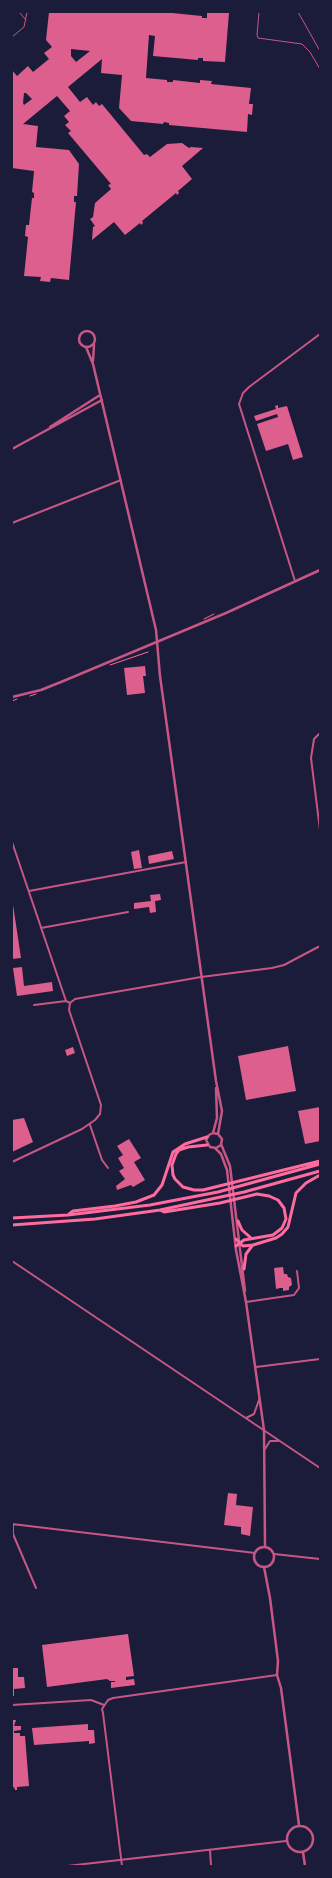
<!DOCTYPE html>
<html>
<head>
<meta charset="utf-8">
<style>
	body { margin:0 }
	#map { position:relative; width:332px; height:1878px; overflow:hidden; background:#1b1b3a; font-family:Quicksand,sans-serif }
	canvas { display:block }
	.frame { position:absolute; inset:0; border:13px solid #1b1b3a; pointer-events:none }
</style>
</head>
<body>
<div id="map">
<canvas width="332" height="1878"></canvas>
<div class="frame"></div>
</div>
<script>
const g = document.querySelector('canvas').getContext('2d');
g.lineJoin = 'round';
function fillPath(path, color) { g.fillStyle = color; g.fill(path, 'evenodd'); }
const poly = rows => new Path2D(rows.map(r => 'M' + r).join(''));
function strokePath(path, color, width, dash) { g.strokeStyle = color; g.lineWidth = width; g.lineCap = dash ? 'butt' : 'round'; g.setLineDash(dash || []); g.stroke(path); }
fillPath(poly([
	[49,12,162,12,202,16,202,18,207,18,207,12,229,13,225,62,203,61,203,58,198,58,198,60,153,56,155,36,149,35,146,78,167,80,167,82,173,82,173,80,200,83,200,80,212,81,211,84,251,88,249,104,253,104,252,115,248,114,247,132,169,125,169,123,164,122,163,124,131,121,119,108,122,75,101,73,102,59,68,87,80,102,87,97,93,105,96,102,99,106,102,104,144,155,147,154,150,157,167,144,182,143,189,148,191,147,203,148,182,166,192,179,178,191,179,193,177,195,176,193,142,221,143,223,141,225,140,223,125,235,114,222,92,240,93,227,95,226,90,219,93,217,95,203,111,189,108,185,111,184,68,133,71,131,65,125,69,122,64,116,70,111,57,96,23,124,38,126,36,147,69,150,79,164,77,196,74,196,74,202,76,202,69,280,51,278,50,282,40,281,41,277,24,276,28,237,25,236,26,225,29,225,32,198,34,198,34,193,32,192,34,171,12,168,12,70,17,76,28,66,33,72,49,59,44,53,52,47,46,40],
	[71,49,90,51,76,62,71,56],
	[24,93,26,93,32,99,24,105,23,103],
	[278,405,278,408,287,406,303,457,293,460,288,444,266,451,257,424,278,417,277,414,256,421,254,416,276,409,275,406],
	[145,666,146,676,143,676,145,693,127,695,124,668],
	[139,850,142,868,134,869,131,852],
	[172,851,174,859,149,864,148,856],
	[160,894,161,900,155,901,156,912,150,913,149,907,134,909,134,903,151,901,150,895],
	[12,898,21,958,12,959],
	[22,967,24,986,52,982,53,991,17,996,13,968],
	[288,1046,296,1091,246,1100,238,1056],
	[73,1047,75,1053,67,1056,65,1050],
	[320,1107,320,1141,305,1144,298,1111],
	[24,1118,33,1142,12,1152,12,1120],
	[129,1139,141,1158,134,1162,145,1180,133,1187,131,1185,117,1190,116,1186,125,1179,119,1171,124,1168,118,1158,123,1155,117,1146],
	[283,1267,284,1274,287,1274,288,1277,291,1278,292,1285,289,1287,289,1290,283,1291,283,1288,280,1288,276,1289,274,1268],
	[228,1493,237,1494,236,1505,253,1507,250,1536,241,1534,241,1527,224,1525],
	[128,1634,134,1676,126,1677,126,1680,134,1679,135,1685,111,1688,111,1682,115,1682,115,1681,110,1681,107,1679,47,1687,42,1645],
	[12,1668,18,1668,18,1677,24,1677,25,1688,14,1689,14,1696,12,1696],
	[12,1720,16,1720,14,1726,21,1726,21,1730,14,1731,14,1733,20,1733,20,1736,25,1736,29,1786,17,1787,17,1790,15,1790,14,1787,12,1788],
	[88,1724,88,1730,94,1730,95,1743,89,1744,89,1741,34,1745,32,1728]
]), '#dd5f8e');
strokePath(poly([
	[204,619,214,614],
	[110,665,148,652],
	[30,696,36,694],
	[12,701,17,699]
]), '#ff6b9d', 1);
strokePath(poly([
	[19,12,26,20],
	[259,12,257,35,258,38,302,44,310,52,320,69],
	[298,12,320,51],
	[12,37,24,27,27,12]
]), '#c65784', 1);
strokePath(poly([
	[12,523,121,480],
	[295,581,239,404,243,393,249,387,320,334],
	[320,733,314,739,311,758,320,830],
	[12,842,66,1001],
	[29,891,186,862],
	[41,928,128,912],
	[70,1003,75,999,201,977,272,968,284,965,320,946],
	[34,1005,66,1001,70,1003],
	[90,1125,102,1160,108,1168],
	[12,1162,82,1129,95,1120,100,1114,101,1105,69,1010,70,1003],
	[12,1261,320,1468],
	[246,1302,294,1295,299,1288,297,1271],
	[256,1367,320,1359],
	[246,1418,254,1414,259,1400],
	[265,1449,270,1441,278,1441],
	[12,1524,255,1553],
	[13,1524,13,1534,36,1588],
	[274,1554,320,1559],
	[12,1705,91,1700,104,1705],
	[210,1850,211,1866],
	[67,1866,286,1841],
	[122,1866,103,1713,102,1709,108,1700,113,1698,277,1675]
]), '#c65784', 2);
strokePath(poly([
	'79 339a8 8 0 1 1 16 0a8 8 0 1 1-16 0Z',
	[86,347,93,364,156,630,160,676,216,1081,222,1111,218,1134],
	[93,361,94,345],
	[50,427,100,395],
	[12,449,102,400],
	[12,697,41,690,61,682,226,613,320,570],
	[213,1133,218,1134,222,1139,221,1145,216,1148,210,1147,206,1140,209,1135,213,1133,217,1118,216,1088],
	[221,1144,230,1166,245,1291],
	[215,1148,221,1154,227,1170,236,1250,246,1302,264,1430,265,1546],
	'254 1557a10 10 0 1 1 20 0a10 10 0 1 1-20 0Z',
	[264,1567,270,1598,278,1661,277,1675,281,1688,299,1825],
	'287 1839a13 13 0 1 1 26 0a13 13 0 1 1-26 0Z',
	[303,1852,305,1866]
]), '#c65784', 2.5);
strokePath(poly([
	[207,1145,188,1147,179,1150,176,1154,172,1165,173,1175,175,1179,183,1187,194,1190,203,1190,320,1161],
	[160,1210,164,1212,220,1203,257,1194,269,1196,278,1200,284,1208,286,1219,282,1228,273,1235,244,1240,236,1246],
	[69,1214,73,1211,115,1206,136,1202,154,1195,162,1185,173,1152,185,1144,207,1137],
	[12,1218,68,1215,150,1205,218,1192,320,1164],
	[238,1221,242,1230,251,1238],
	[12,1225,95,1219,160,1210,244,1192,320,1171],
	[236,1239,243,1246,253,1245,276,1238,282,1234,288,1227,296,1193,306,1183,320,1175],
	[244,1269,246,1254,252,1246]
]), '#ff6b9d', 3);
</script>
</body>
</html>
